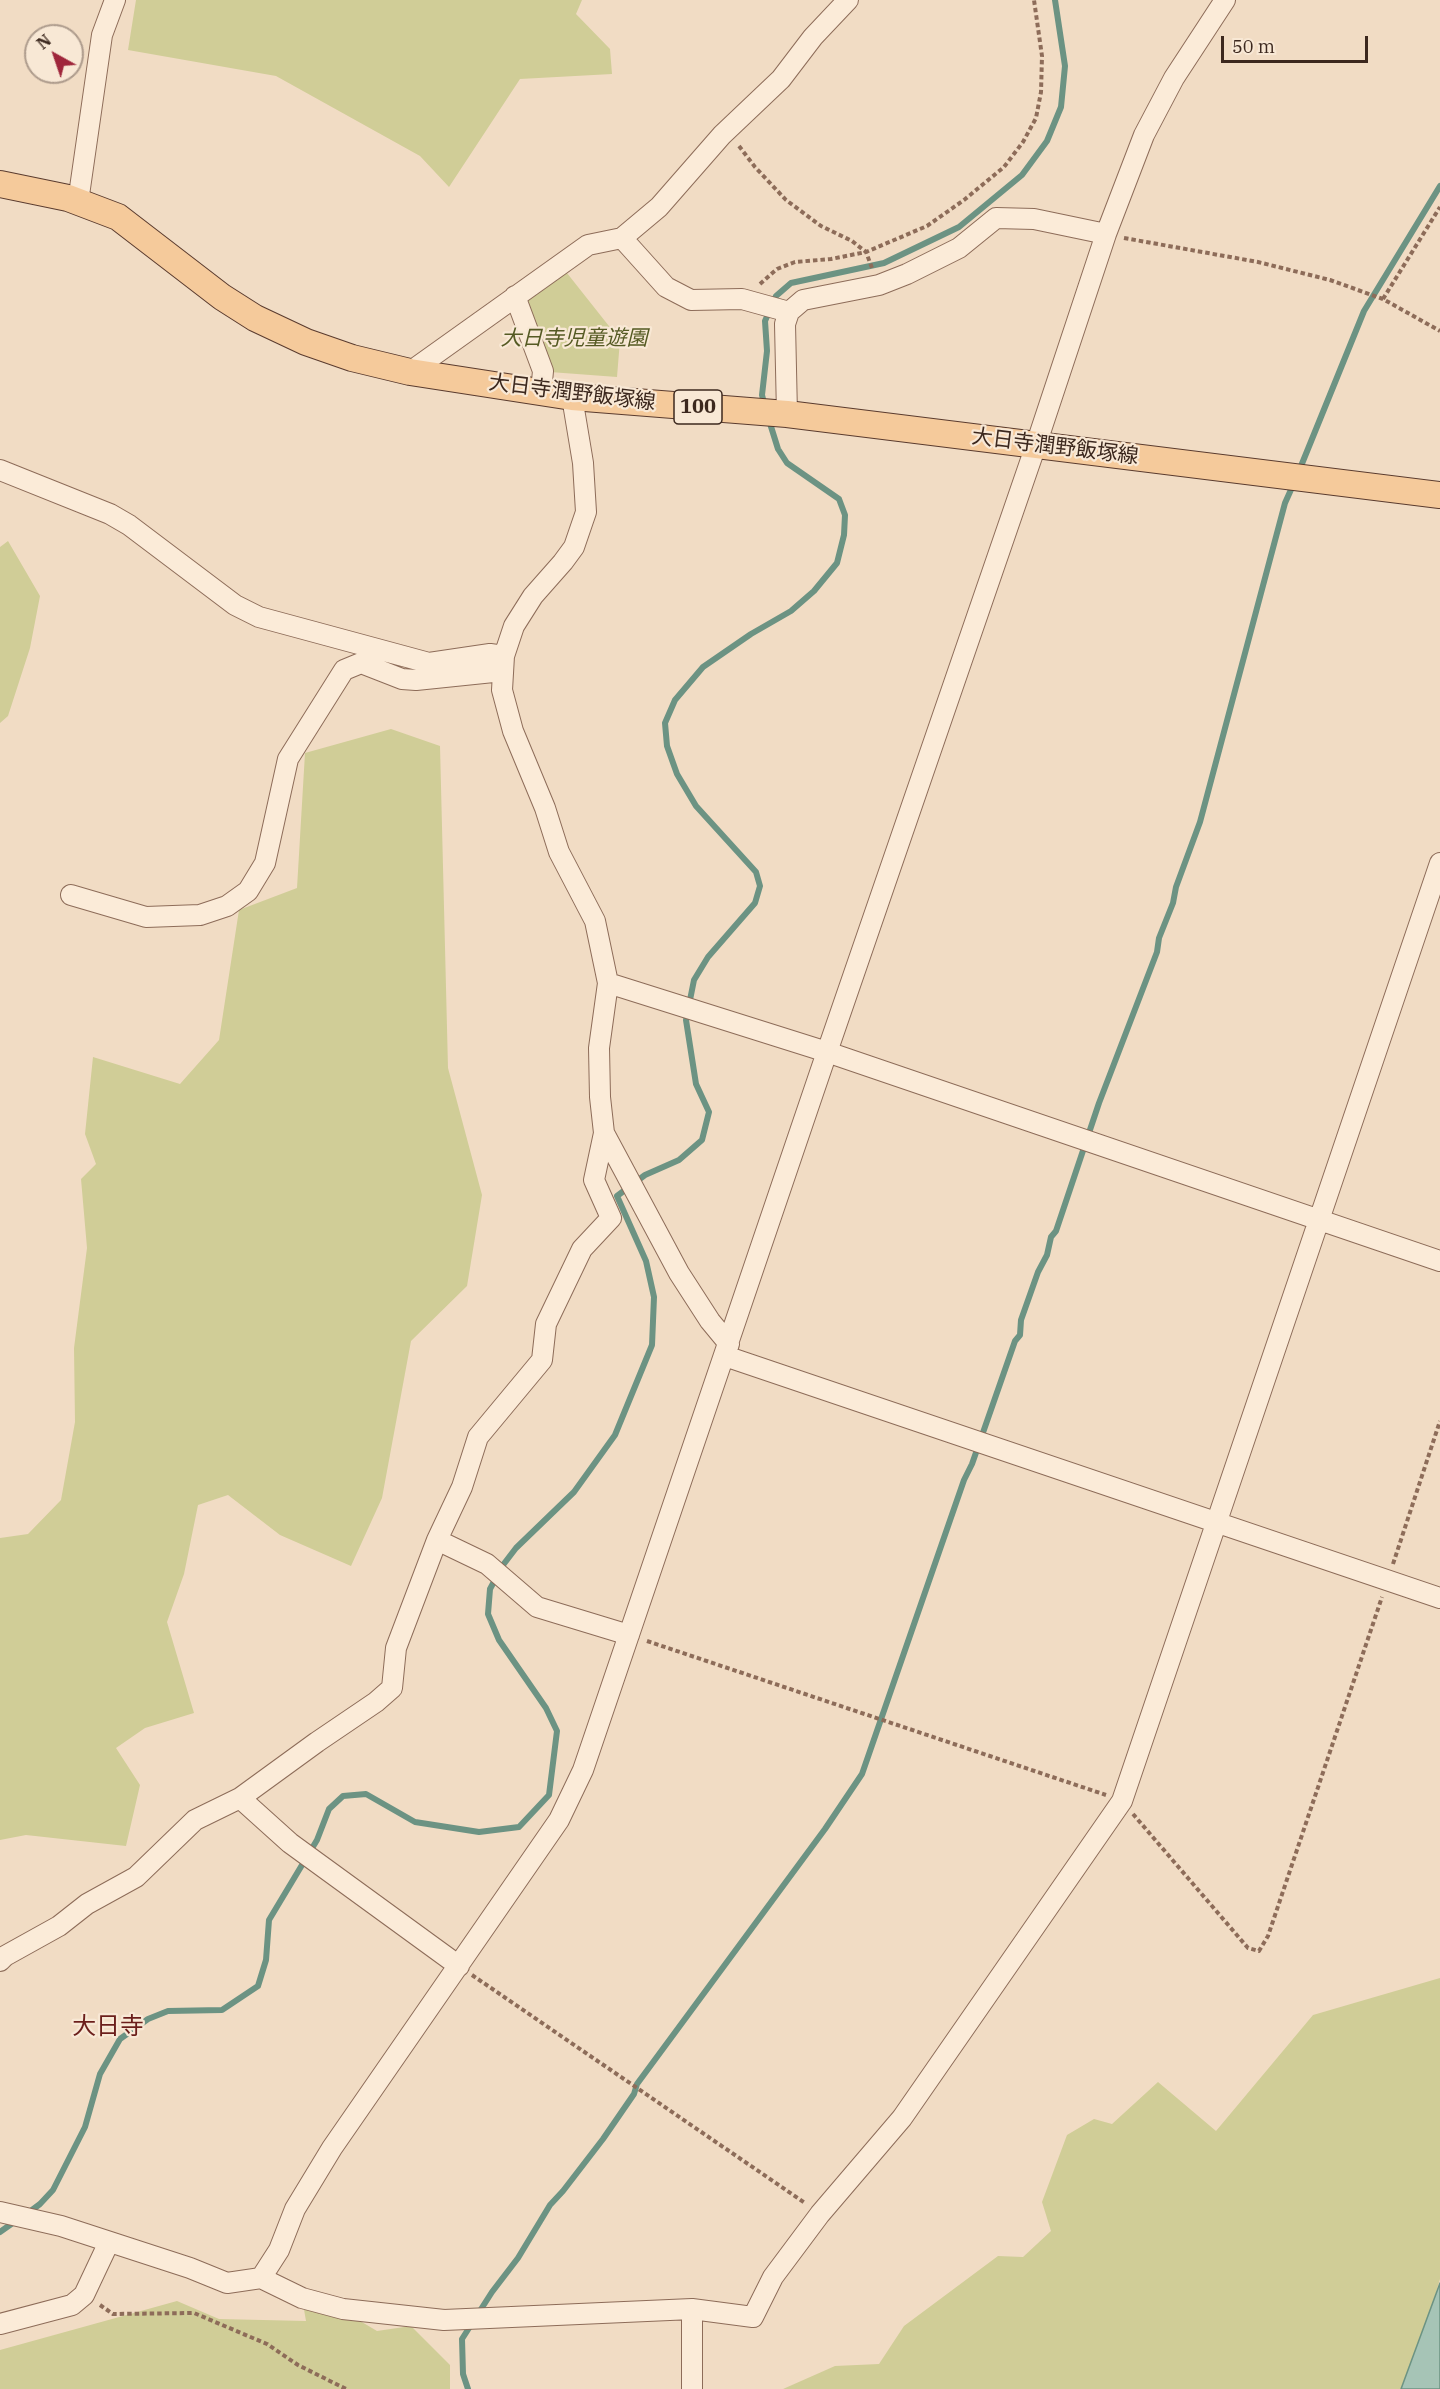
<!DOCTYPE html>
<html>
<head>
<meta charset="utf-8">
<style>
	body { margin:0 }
	#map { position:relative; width:1440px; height:2389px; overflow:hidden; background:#f1dcc4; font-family:"IBM Plex Serif",serif }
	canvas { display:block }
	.north { position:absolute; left:24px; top:24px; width:60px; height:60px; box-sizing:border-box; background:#f8e8d5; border:2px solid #ad9b8c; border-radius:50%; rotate:320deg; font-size:16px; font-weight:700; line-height:24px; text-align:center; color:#3c281e }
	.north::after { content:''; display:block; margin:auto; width:21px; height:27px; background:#9f263b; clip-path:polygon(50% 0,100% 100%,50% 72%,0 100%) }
	.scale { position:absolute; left:1221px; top:36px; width:147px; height:27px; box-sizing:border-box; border:3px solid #3c281e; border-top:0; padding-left:8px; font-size:18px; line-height:21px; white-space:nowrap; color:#3c281e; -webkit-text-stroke:4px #f8e8d5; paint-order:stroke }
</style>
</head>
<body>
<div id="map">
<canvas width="1440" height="2389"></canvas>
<div class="north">N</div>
<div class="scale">50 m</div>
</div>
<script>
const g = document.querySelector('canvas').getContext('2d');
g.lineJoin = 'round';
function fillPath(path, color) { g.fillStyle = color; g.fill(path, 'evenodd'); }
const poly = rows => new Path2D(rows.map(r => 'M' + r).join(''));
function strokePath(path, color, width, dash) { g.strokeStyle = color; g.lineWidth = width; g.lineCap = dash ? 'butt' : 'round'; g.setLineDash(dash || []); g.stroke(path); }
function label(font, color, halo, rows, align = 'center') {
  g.font = font + ' "IBM Plex Serif","Noto Sans JP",serif'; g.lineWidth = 4.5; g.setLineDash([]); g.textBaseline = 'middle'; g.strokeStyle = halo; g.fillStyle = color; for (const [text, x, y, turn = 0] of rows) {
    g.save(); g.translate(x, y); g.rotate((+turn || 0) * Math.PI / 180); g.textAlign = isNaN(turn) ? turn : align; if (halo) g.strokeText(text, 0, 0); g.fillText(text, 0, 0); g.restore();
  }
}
fillPath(poly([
	[136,0,582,0,576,14,610,49,612,74,520,79,449,187,420,156,276,76,128,50],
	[563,268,620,340,617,377,550,372,524,297],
	[8,541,40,596,30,648,8,716,0,723,0,547],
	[391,729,440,746,448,1068,482,1195,467,1286,411,1341,382,1498,351,1566,280,1535,228,1495,198,1505,184,1574,167,1622,194,1713,145,1728,116,1748,140,1785,126,1846,26,1835,0,1840,0,1538,28,1534,61,1500,75,1422,74,1348,87,1248,81,1179,96,1164,85,1134,93,1057,180,1084,219,1040,239,910,297,888,305,753],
	[1440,1978,1440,2279,1407,2389,783,2389,835,2366,879,2364,904,2326,998,2256,1023,2257,1051,2231,1042,2202,1067,2135,1094,2119,1112,2124,1158,2082,1216,2131,1313,2015],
	[302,2298,335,2317,350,2315,377,2331,411,2326,450,2365,450,2389,0,2389,0,2350,177,2301,219,2319,306,2321]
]), '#d0cd97');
const water = poly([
	[1440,2283,1440,2389,1401,2389,1440,2283]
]);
fillPath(water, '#a6c4b6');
strokePath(water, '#6c9383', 1.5);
strokePath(poly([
	[765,407,762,395,767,351,765,321,776,296,791,283,884,263,959,227,1022,175,1047,141,1061,107,1065,66,1055,0],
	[1299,471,1364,311,1440,186],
	[28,2213,40,2204,53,2190,85,2127,100,2074,120,2039,148,2019,168,2011,222,2010,258,1986,266,1960,269,1920,317,1840,329,1809,343,1796,366,1794,415,1822,479,1832,519,1827,549,1795,557,1731,546,1708,499,1640,488,1614,490,1589,503,1565,516,1548,574,1492,615,1435,652,1345,654,1297,646,1261,617,1196,645,1175,679,1160,702,1140,709,1112,696,1084,686,1020,694,980,708,957,755,903,760,886,756,872,696,806,677,774,667,746,665,723,675,700,703,667,751,634,791,611,814,591,837,563,844,535,845,515,839,499,787,463,778,449,768,417],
	[0,2232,17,2220],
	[468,2389,463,2374,462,2339,492,2292,518,2258,550,2205,563,2191,603,2139,634,2094,637,2084,825,1829,862,1774,964,1480,972,1464,1015,1341,1020,1335,1021,1320,1038,1272,1047,1255,1051,1237,1056,1231,1099,1103,1157,952,1159,938,1173,903,1176,887,1200,822,1285,503,1294,483]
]), '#6c9383', 6);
const minor = poly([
	[78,202,102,35,115,0],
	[622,238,666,287,691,300,742,299,789,312],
	[515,296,543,371,541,392],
	[410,372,588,245,622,238,659,207,722,135,781,79,813,37,848,0],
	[787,414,785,324,789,312,803,300,879,285,907,274,959,248,996,218,1034,219,1106,234],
	[0,470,110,514,129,525,235,605,259,617,429,663,490,654,504,656],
	[71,895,146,917,200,915,227,906,248,891,265,863,288,759,344,670,361,663,402,679,416,680,503,671],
	[608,983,827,1052,1440,1261],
	[604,1133,679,1273,710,1321,729,1344],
	[725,1356,1440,1598],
	[437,1540,487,1564,537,1607,629,1635],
	[240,1798,290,1843,459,1966],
	[0,1961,5,1956,59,1926,87,1904,136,1877,195,1820,240,1798,317,1742,376,1702,392,1688,396,1648,437,1540,462,1487,478,1437,542,1360,546,1324,582,1249,611,1218,594,1180,604,1133,600,1097,599,1048,608,983,595,921,559,852,545,808,513,731,502,690,504,656,514,626,533,596,563,562,574,547,586,512,583,463,572,397],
	[0,2212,61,2226,190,2268,227,2283,261,2278,279,2250,295,2209,332,2148,559,1820,583,1770,827,1052,1036,445,1106,234,1144,135,1174,78,1225,0],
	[261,2278,302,2298,343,2309,444,2320,692,2309,753,2317,773,2277,820,2214,902,2118,1122,1801,1440,863],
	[692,2309,692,2389],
	[0,2324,72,2305,84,2295,109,2242]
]);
const major = poly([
	[0,184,68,198,118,217,222,297,255,318,306,342,352,358,410,372,572,397,787,414,1440,495]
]);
strokePath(minor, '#8d6c59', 22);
strokePath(major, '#5a3b2e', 28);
strokePath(poly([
	[739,146,755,167,786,200,821,226,852,241,866,252,872,268],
	[1124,238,1258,262,1330,280,1383,299,1440,331],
	[760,284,777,269,795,262,831,259,866,252,927,226,964,200,1004,167,1023,142,1036,118,1041,92,1042,56,1034,0],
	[1383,299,1440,207],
	[1393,1564,1440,1421],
	[647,1641,1106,1795],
	[1133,1814,1248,1948,1259,1951,1268,1936,1382,1597],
	[472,1975,805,2203],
	[100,2305,113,2314,194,2313,267,2344,298,2365,346,2389]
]), '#8d6c59', 4, [4.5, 3]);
strokePath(minor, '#fbebd8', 20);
strokePath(major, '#f5ca9b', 26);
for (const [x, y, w] of [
	[698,407,48]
]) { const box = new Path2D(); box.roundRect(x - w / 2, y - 17, w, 34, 4.5); g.fillStyle = '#f8e8d5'; g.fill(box); strokePath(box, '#3c281e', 1.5); }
label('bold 20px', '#3c281e', null, [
	["100",698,407]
]);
label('italic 21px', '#555a23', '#f8e8d5', [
	["大日寺児童遊園",574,339]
]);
label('21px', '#3c281e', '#f8e8d5', [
	["大日寺潤野飯塚線",572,393,7],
	["大日寺潤野飯塚線",1055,447,7]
]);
label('24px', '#6b1e1b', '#f8e8d5', [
	["大日寺",108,2027]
]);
</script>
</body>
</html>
